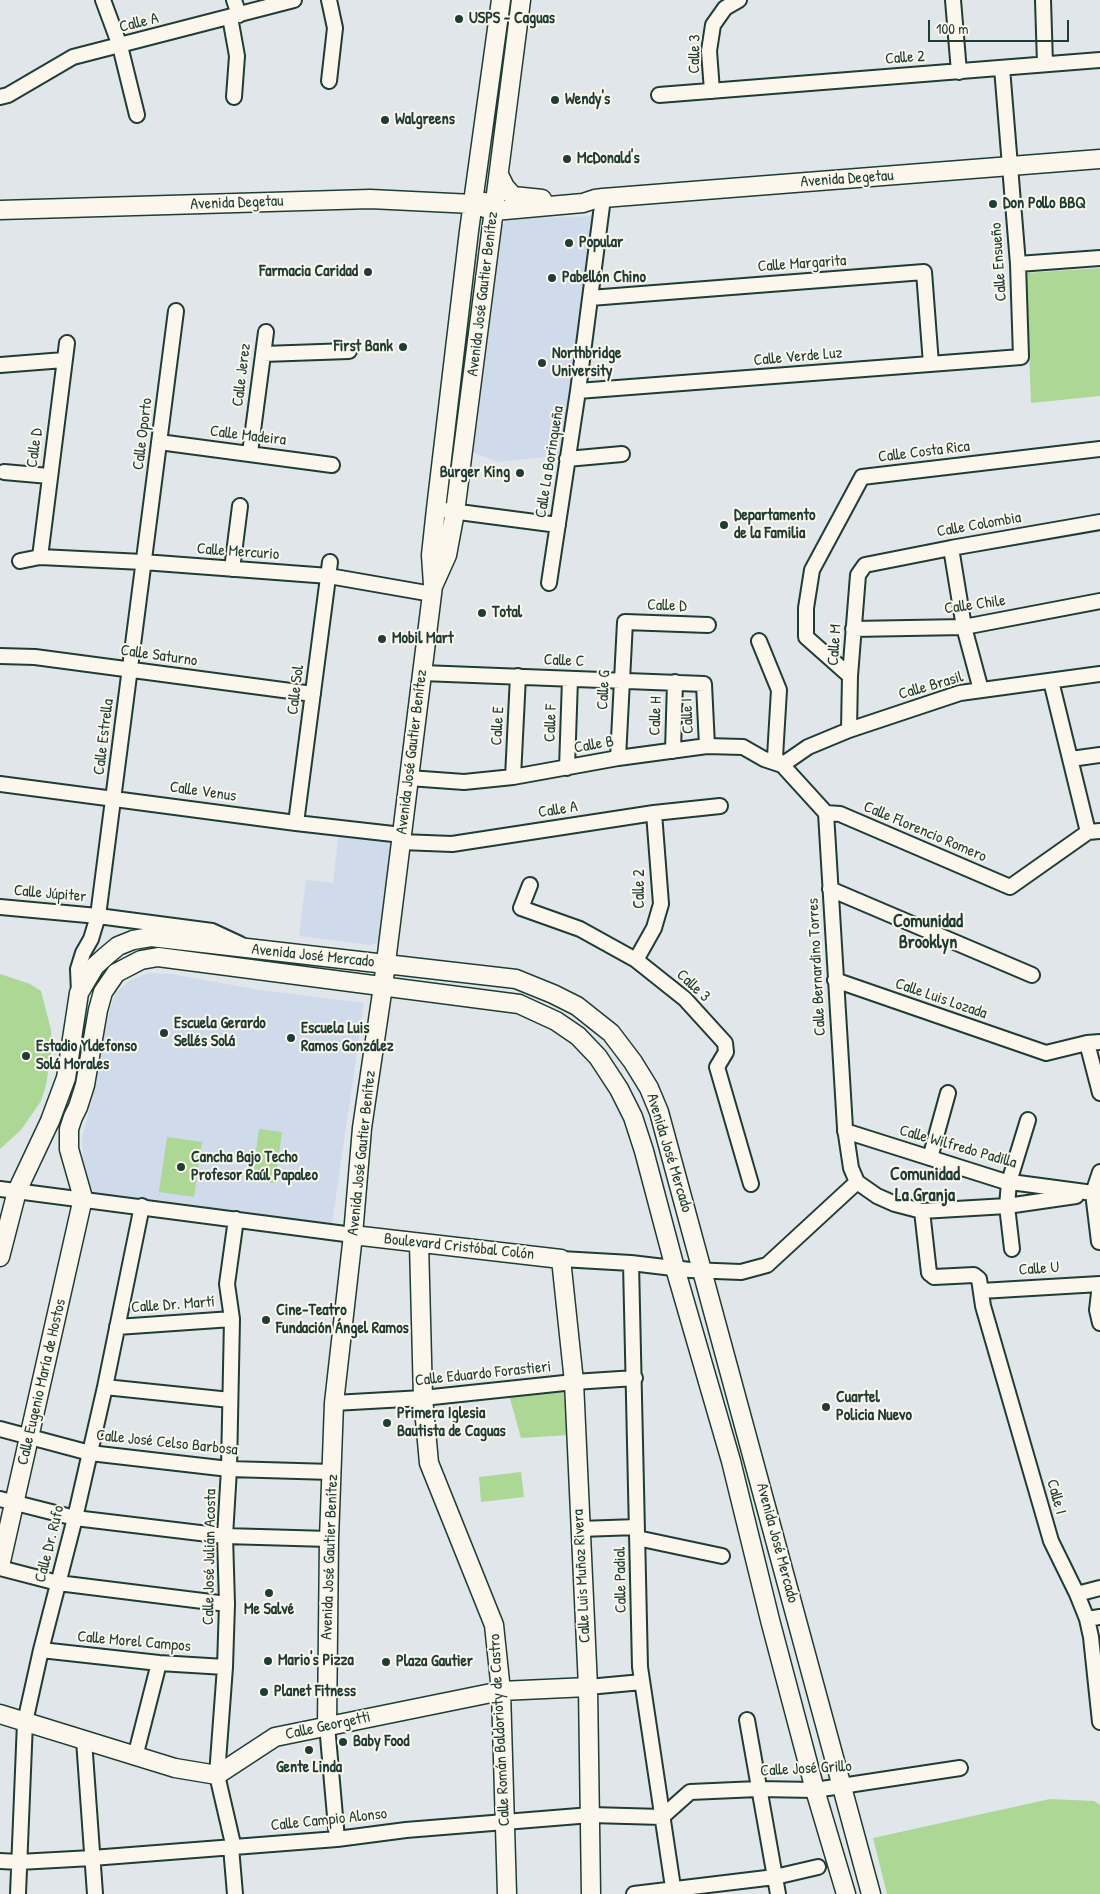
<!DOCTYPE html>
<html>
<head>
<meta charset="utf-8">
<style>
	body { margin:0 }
	#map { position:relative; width:1100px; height:1894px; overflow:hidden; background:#e1e6eb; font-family:"Patrick Hand",sans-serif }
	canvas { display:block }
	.scale { position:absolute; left:928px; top:20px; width:141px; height:22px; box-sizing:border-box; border:2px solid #1f3d34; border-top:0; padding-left:6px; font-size:15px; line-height:18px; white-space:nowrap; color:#1f3d34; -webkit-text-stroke:4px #fbf7ec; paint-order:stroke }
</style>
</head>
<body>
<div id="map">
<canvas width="1100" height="1894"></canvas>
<div class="scale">100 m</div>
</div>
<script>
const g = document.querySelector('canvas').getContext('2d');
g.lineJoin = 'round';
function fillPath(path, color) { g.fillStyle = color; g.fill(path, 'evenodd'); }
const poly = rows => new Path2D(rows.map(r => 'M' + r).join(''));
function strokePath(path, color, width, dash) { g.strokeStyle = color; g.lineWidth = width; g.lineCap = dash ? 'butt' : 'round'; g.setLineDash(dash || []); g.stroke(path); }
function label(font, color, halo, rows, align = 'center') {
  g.font = font + ' "Patrick Hand",sans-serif'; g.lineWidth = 4; g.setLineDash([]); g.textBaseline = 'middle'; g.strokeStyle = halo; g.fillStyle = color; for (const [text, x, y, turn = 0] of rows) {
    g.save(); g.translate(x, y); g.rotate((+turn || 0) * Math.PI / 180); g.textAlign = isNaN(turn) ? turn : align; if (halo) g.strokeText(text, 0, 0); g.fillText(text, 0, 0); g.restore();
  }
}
fillPath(poly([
	[595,216,564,455,498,462,472,452,498,231,506,221,513,219],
	[339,830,389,840,391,842,380,936,377,943,371,945,299,936,306,880,333,883],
	[149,973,172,974,260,990,364,1003,332,1224,91,1194,83,1157,82,1137,91,1104,108,1016,115,994,130,980]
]), '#cfdaeb');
fillPath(poly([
	[1100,268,1100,396,1031,403,1026,273],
	[0,974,30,984,41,991,51,1030,52,1048,46,1085,41,1101,21,1130,0,1149],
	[259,1129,282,1132,275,1183,252,1180],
	[167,1137,202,1142,194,1197,159,1192],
	[568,1392,570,1435,521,1438,509,1395],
	[521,1472,524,1497,481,1502,479,1477],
	[1050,1799,1094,1801,1100,1805,1100,1894,887,1894,873,1838]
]), '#acd795');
const minor = poly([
	[103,0,120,46,137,115],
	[234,0,239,15],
	[329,0,335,28,329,81],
	[953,0,959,72],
	[1043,0,1045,64],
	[230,17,237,56,234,97],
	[712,91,709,51,713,25,725,8,739,0],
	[659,95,1100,60],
	[0,97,8,95,73,57,294,0],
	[1018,264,1100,258],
	[590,298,924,272,931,364],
	[263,354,349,351],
	[0,365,64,360],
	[578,391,1021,357,1018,264,1002,68],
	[159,442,332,465],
	[250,453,266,332],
	[567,459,622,454],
	[4,472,49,476],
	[436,509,558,525],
	[951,548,964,627,981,690],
	[40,557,67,343],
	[20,561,40,557,143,562,329,576,432,594],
	[232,569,240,506],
	[549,583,578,391,603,198],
	[853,629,964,627,1100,601],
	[759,641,779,690,775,757,826,813,845,1128,851,1168,857,1182],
	[0,656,35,657,313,694],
	[422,673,704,684,707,746],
	[850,676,806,637,806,608,812,570,862,477,1100,449],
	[1051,681,1088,832],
	[849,730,850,676,858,575,865,565,951,548,1100,522],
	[673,751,675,682],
	[618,758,625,622,708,625],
	[1071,759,1100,755],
	[782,765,808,747,849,730,960,693,1100,674],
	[567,768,570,679],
	[513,777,518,676],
	[409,778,464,782,513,777,618,758,707,746,743,747,764,759,782,765],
	[0,784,296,823,402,835],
	[826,813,840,814,1010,887,1088,832,1100,831],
	[296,823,330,562],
	[401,842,452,844,654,813,720,806],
	[530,885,521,908,580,929,636,960,685,999,725,1043,726,1052,717,1067,751,1184],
	[830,889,1032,975],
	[0,907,98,916,212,931,240,944],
	[636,960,654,928,661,904,654,813],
	[835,980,1046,1053,1087,1043,1100,1042],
	[79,993,78,969,83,953,91,939,98,916,176,311],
	[1087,1043,1100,1093],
	[845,1131,1003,1181,1093,1193],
	[930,1158,948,1093],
	[857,1182,877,1196,895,1204,922,1211,1007,1206,1076,1196],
	[0,1189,353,1235],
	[922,1211,929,1273,934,1277,974,1275,979,1279,983,1306,1051,1541,1077,1594,1087,1619,1091,1637,1100,1722],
	[1099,1242,1093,1193,1100,1172],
	[1012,1249,1007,1206,1009,1182,1028,1120],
	[561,1259,631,1263,690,1270,741,1272,767,1265,857,1182],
	[631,1263,640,1667,674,1894],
	[1100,1284,1097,1310,1100,1323],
	[981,1291,1100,1284],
	[117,1327,232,1319],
	[105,1387,230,1400],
	[334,1403,423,1398,574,1382,635,1378],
	[0,1429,90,1453,229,1469,332,1472],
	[0,1499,75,1518,225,1536,329,1539],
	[580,1529,637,1527],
	[637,1538,722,1556],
	[0,1568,58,1583,227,1604],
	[1077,1594,1100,1588],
	[1087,1619,1100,1617],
	[41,1650,159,1663,225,1667],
	[588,1687,642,1682],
	[747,1720,778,1894],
	[327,1725,337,1839],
	[84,1740,95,1894],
	[135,1757,159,1663],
	[0,1861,19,1862,92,1858,337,1839,406,1830,591,1815,662,1817,690,1792,758,1789,815,1790,960,1768],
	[18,1894,25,1722,41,1650,75,1518,105,1387,142,1206],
	[235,1894,231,1847,233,1844,217,1775,225,1667,227,1604,225,1536,229,1469,232,1319,227,1284,236,1219],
	[634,1894,775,1877,818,1867]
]);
const major = poly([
	[499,175,505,187,513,196,542,199],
	[473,204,494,211,583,203,595,199,603,198,1100,159],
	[0,210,370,199,473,204,485,202],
	[434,584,447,555,455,512,521,0],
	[353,1235,561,1259,574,1382,588,1687,591,1894],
	[419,1243,423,1398,429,1463,494,1625,501,1691,507,1894],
	[0,1257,17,1191,50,1121,66,1078,79,993,95,966,106,956,118,946,133,940,151,937,516,979,553,994,577,1006,611,1033,633,1062,649,1088,659,1112,871,1894],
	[0,1566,83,1198,69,1149,69,1129,73,1117,78,1107,85,1085,98,1010,103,992,116,973,141,960,158,957,519,1004,556,1021,578,1036,598,1057,619,1089,633,1117,644,1151,675,1268,731,1461,770,1620,815,1790,846,1894],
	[0,1714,175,1768,217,1775,275,1737,501,1691,588,1687],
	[327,1725,329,1539,334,1403,353,1235,362,1128,383,986,432,594,433,585,431,555,436,509,469,231,501,0]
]);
strokePath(minor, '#1f3d34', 18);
strokePath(major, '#1f3d34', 21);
strokePath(minor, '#fbf7ec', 14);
strokePath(major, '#fbf7ec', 18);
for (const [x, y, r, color] of [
	[459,19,5,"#1f3d34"],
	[555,100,5,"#1f3d34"],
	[385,120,5,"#1f3d34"],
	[567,159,5,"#1f3d34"],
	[993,204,5,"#1f3d34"],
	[569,243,5,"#1f3d34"],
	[368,272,5,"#1f3d34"],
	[552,278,5,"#1f3d34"],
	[403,347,5,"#1f3d34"],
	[542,363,5,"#1f3d34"],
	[520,473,5,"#1f3d34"],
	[724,525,5,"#1f3d34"],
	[482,613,5,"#1f3d34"],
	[382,639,5,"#1f3d34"],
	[164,1033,5,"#1f3d34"],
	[291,1038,5,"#1f3d34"],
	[26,1056,5,"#1f3d34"],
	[181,1167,5,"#1f3d34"],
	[266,1320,5,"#1f3d34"],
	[826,1407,5,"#1f3d34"],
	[387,1423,5,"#1f3d34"],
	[269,1593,5,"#1f3d34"],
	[268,1661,5,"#1f3d34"],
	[386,1662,5,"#1f3d34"],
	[264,1692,5,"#1f3d34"],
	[343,1742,5,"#1f3d34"],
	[309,1750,5,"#1f3d34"]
]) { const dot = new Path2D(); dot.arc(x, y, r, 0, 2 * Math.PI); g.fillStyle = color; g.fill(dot); strokePath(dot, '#fbf7ec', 2); }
label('bold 16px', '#1f3d34', '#fbf7ec', [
	["USPS - Caguas",469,19],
	["Wendy's",565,100],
	["Walgreens",395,120],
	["McDonald's",577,159],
	["Don Pollo BBQ",1003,204],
	["Popular",579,243],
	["Farmacia Caridad",358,272,"right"],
	["Pabellón Chino",562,278],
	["First Bank",393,347,"right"],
	["Northbridge",552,354],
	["University",552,372],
	["Burger King",510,473,"right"],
	["Departamento",734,516],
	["de la Familia",734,534],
	["Total",492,613],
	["Mobil Mart",392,639],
	["Escuela Gerardo",174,1024],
	["Sellés Solá",174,1042],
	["Escuela Luis",301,1029],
	["Ramos González",301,1047],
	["Estadio Yldefonso",36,1047],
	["Solá Morales",36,1065],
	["Cancha Bajo Techo",191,1158],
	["Profesor Raúl Papaleo",191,1176],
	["Cine-Teatro",276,1311],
	["Fundación Ángel Ramos",276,1329],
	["Cuartel",836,1398],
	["Policia Nuevo",836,1416],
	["Primera Iglesia",397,1414],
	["Bautista de Caguas",397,1432],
	["Me Salvé",269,1610,"center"],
	["Mario's Pizza",278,1661],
	["Plaza Gautier",396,1662],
	["Planet Fitness",274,1692],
	["Baby Food",353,1742],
	["Gente Linda",309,1768,"center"]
], 'left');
label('16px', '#1f3d34', '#fbf7ec', [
	["Calle A",139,23,-14],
	["Calle 3",695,54,-89],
	["Calle 2",905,58,-4],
	["Avenida Degetau",847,179,-4],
	["Avenida Degetau",237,203,-2],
	["Calle Ensueño",999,262,-94],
	["Calle Margarita",802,264,-4],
	["Avenida José Gautier Benítez",483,294,-83],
	["Calle Verde Luz",798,357,-5],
	["Calle Jerez",242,375,-83],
	["Calle Oporto",143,434,-83],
	["Calle Madeira",248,436,7],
	["Calle D",35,448,-82],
	["Calle Costa Rica",924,452,-7],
	["Calle La Borinqueña",550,462,-81],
	["Calle Colombia",979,525,-10],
	["Calle Mercurio",238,552,4],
	["Calle Chile",975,605,-8],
	["Calle D",667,606,2],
	["Calle M",835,645,-86],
	["Calle Saturno",159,656,8],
	["Calle C",564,661,3],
	["Calle Brasil",931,686,-16],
	["Calle Sol",296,690,-83],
	["Calle G",604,690,-87],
	["Calle H",656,716,-88],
	["Calle I",688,716,-92],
	["Calle F",551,723,-88],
	["Calle E",498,726,-87],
	["Calle Estrella",104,737,-83],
	["Calle B",594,745,-10],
	["Avenida José Gautier Benítez",412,752,-83],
	["Calle Venus",203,792,8],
	["Calle A",558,810,-9],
	["Calle Florencio Romero",925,832,23],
	["Calle 2",640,889,-90],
	["Calle Júpiter",50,894,5],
	["Avenida José Mercado",313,956,6],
	["Calle Bernardino Torres",817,967,-93],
	["Calle 3",693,986,43],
	["Calle Luis Lozada",941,999,19],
	["Calle Wilfredo Padilla",958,1147,16],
	["Avenida José Gautier Benítez",362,1153,-84],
	["Avenida José Mercado",669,1153,73],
	["Boulevard Cristóbal Colón",459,1247,6],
	["Calle U",1039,1269,-4],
	["Calle Dr. Martí",173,1305,-4],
	["Calle Eduardo Forastieri",483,1374,-6],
	["Calle Eugenio María de Hostos",42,1382,-77],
	["Calle José Celso Barbosa",167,1443,6],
	["Calle I",1056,1497,74],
	["Avenida José Mercado",777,1543,75],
	["Calle Dr. Rufo",50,1544,-76],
	["Calle José Julián Acosta",210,1557,-89],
	["Avenida José Gautier Benítez",330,1557,-88],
	["Calle Luis Muñoz Rivera",582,1576,-93],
	["Calle Padial",621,1580,-91],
	["Calle Morel Campos",134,1642,5],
	["Calle Georgetti",328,1726,-12],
	["Calle Román Baldorioty de Castro",500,1730,-93],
	["Calle José Grillo",806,1769,-3],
	["Calle Campio Alonso",329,1820,-6]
]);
label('bold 18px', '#1f3d34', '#fbf7ec', [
	["Comunidad",928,922],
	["Brooklyn",928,943],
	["Comunidad",925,1175],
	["La Granja",925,1196]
]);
</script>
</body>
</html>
